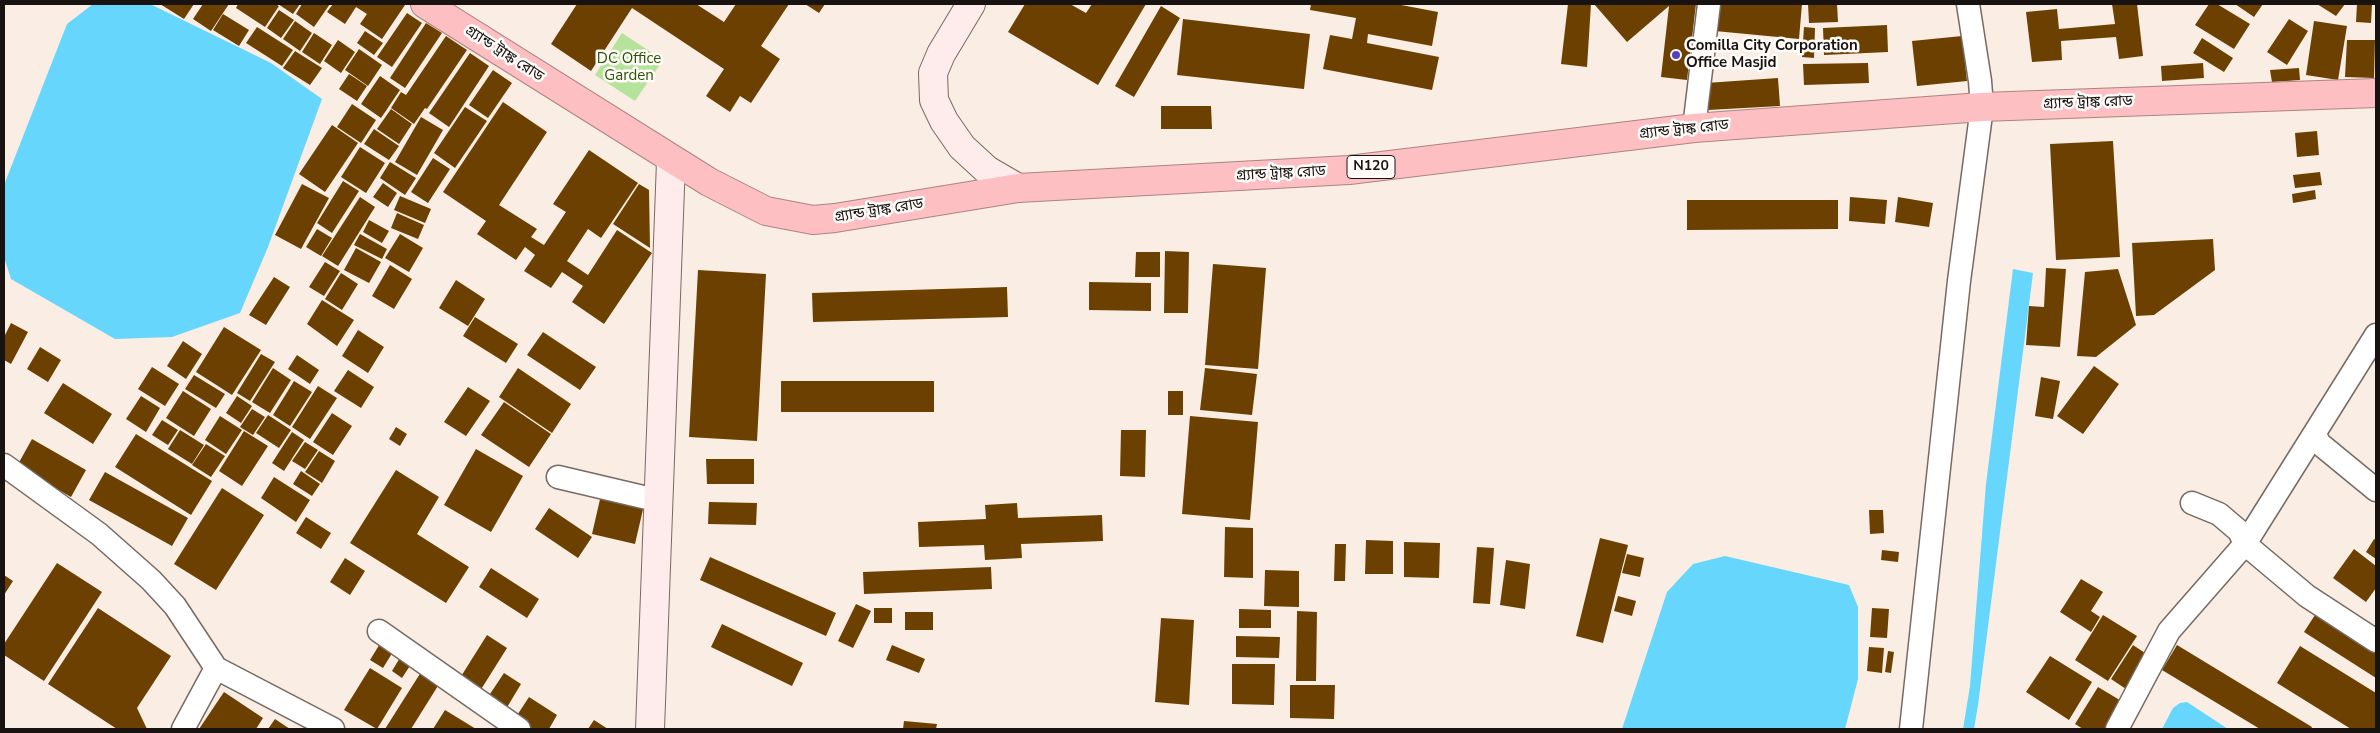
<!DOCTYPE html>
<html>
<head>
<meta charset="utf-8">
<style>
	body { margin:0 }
	#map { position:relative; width:2380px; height:733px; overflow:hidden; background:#faede3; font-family:"Nunito Sans",sans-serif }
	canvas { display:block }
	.frame { position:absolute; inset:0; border:5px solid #181310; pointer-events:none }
</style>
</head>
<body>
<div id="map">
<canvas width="2380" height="733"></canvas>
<div class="frame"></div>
</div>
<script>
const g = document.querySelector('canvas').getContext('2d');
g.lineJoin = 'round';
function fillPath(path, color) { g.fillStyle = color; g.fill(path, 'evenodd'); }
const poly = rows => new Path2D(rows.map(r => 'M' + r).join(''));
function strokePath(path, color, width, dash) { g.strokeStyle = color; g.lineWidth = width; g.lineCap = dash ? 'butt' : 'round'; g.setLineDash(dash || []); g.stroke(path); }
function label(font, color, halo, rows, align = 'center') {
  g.font = font + ' "Nunito Sans","Noto Sans Bengali",sans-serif'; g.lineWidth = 5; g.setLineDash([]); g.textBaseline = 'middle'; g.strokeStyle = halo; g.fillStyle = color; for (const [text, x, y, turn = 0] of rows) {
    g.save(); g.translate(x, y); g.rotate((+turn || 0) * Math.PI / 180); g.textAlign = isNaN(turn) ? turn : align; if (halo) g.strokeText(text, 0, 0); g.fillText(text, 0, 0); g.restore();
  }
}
fillPath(poly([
	[622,33,663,60,635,101,595,75]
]), '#b5e39b');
fillPath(poly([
	[93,4,150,4,271,63,322,99,268,247,240,313,172,337,115,339,11,279,4,257,4,185,67,24],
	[2013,269,2033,273,1978,705,1974,729,1963,729,1970,686,1986,484],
	[1725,556,1849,585,1858,607,1858,679,1845,729,1622,729,1667,592,1693,564],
	[2187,702,2228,729,2162,729,2173,708,2180,703]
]), '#66d6fc');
fillPath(poly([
	[160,4,194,4,184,19],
	[203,4,229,4,211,31,193,19],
	[238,4,275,4,279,6,265,27,236,8],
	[278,4,300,4,293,14],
	[302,4,330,4,314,27,296,14],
	[333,4,403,4,405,5,382,39,360,24,367,14,356,7,345,24,327,12],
	[577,4,696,4,724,22,736,4,789,4,761,46,780,59,751,103,740,96,730,112,706,96,724,69,632,8,591,71,551,44],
	[805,4,825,4,819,13],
	[1025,4,1070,4,1086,13,1092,4,1146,4,1098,85,1008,32],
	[1311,4,1396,4,1438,12,1432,46,1368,34,1367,43,1439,57,1432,90,1323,69,1330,35,1352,39,1356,18,1310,10],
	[1568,4,1591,4,1587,67,1561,64],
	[1594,4,1696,4,1687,80,1661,77,1669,6,1627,42],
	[1717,4,1802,4,1799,39,1715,31],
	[1808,4,1837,4,1838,22,1809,23],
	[2112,4,2137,4,2143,56,2119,59,2116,37,2061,41,2062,60,2032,62,2026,12,2057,9,2059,29,2115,24],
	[2209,4,2217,4,2250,24,2234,49,2195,25],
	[2235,4,2263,4,2254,17],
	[2317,4,2345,4,2336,16],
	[2357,4,2372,4,2371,23,2356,22],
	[1161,6,1180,18,1134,97,1115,86],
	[279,10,294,20,281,38,267,28],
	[407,13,422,23,392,67,377,57],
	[223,14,249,30,239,46,213,30],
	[1183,19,1310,34,1304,89,1177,75],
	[2289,19,2308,31,2287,65,2267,52],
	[295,21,312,33,300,51,283,39],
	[2314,21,2347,26,2338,80,2306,75],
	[426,23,442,33,405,88,390,78],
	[1887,25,1888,52,1824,55,1823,28],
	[257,27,293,50,282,66,246,43],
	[1804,27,1815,28,1814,58,1802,57],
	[365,31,383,43,374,55,357,43],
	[314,33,332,45,320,64,302,52],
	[446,36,467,50,427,109,425,108,414,124,391,108,401,92,406,95],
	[1962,36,1967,81,1917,86,1912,41],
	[2202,38,2233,58,2224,72,2193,53],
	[338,40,355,52,341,73,324,61],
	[2347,40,2375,40,2374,78,2345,77],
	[359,49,382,65,368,86,345,70],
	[295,51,322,68,310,85,283,68],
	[470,53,489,66,449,127,429,113],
	[1868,63,1869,83,1804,85,1803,64],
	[2203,63,2204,78,2162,81,2161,66],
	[2299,68,2300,80,2272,82,2270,70],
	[493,70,512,83,488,118,469,105],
	[349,74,367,86,357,101,339,89],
	[380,76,400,90,381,118,361,104],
	[1778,78,1780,106,1708,110,1706,83],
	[503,102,547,132,499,205,537,229,531,237,544,245,566,212,553,204,589,150,638,183,601,238,588,229,567,261,588,275,617,230,652,253,604,324,572,302,583,286,562,272,551,288,524,271,535,255,525,247,516,260,477,234,486,221,443,192],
	[352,104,376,120,361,143,337,127],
	[1161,106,1211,106,1212,129,1161,129],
	[465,107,487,121,455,168,434,153],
	[391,109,412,124,399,144,377,129],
	[421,117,443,130,417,175,395,162],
	[332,125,358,143,325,192,299,174],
	[374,129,399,146,389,160,364,144],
	[2317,131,2319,155,2297,157,2295,133],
	[2113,141,2120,257,2056,260,2050,144],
	[360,147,385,163,366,193,341,177],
	[433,158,450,169,428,203,411,192],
	[390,162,416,178,405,195,380,178],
	[2320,172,2322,185,2295,188,2293,175],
	[343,181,359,191,332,233,317,223],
	[383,183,397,193,388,207,373,197],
	[302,184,329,198,301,249,275,235],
	[639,184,649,190,650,248,613,224],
	[2315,190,2316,199,2293,203,2292,194],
	[400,196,431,209,425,223,394,210],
	[360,197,375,207,338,266,322,256],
	[1850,197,1887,200,1885,224,1849,221],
	[1898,197,1933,203,1929,227,1895,222],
	[1687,200,1838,200,1838,229,1687,230],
	[397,213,424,225,418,239,391,228],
	[369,220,389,231,382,243,363,232],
	[317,229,332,238,321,256,306,247],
	[360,234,387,249,382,259,354,245],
	[400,234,423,248,409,272,385,258],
	[2213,239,2215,270,2154,315,2136,316,2132,243],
	[356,248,381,262,369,283,344,270],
	[1165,251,1189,252,1188,313,1164,313],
	[1136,252,1160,252,1160,277,1135,277],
	[325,262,340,271,324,296,309,287],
	[1213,264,1266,268,1258,369,1205,365],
	[390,265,412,279,394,309,372,296],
	[2046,268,2066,269,2060,347,2026,345,2029,306,2044,307],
	[2118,269,2136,325,2096,357,2077,356,2085,272],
	[698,270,766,274,757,441,689,437],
	[341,273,358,284,342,310,325,299],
	[274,277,290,287,266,325,249,315],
	[456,280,485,299,468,326,439,308],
	[1089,282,1151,283,1151,311,1089,310],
	[1007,287,1008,317,813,322,812,293],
	[322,300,354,320,337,346,307,324],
	[475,317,518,344,506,363,463,336],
	[11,323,28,332,11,364,4,360,4,337],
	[224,327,261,350,232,395,196,372],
	[358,330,384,347,368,373,342,356],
	[543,332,596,367,580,390,527,355],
	[183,341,202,354,186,379,167,366],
	[40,347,61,360,48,382,27,369],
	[261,354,275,362,250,401,237,393],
	[297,355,319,370,310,384,288,369],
	[2094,366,2119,384,2083,434,2057,416],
	[152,367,179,384,165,406,138,389],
	[273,368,291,380,270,413,252,402],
	[518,368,571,404,552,433,499,397],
	[1205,368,1257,374,1252,415,1200,410],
	[348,370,374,387,361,408,334,391],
	[194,375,225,394,216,408,185,389],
	[2041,377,2060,381,2053,419,2035,416],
	[294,381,312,392,290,426,273,415],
	[781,381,934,381,934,412,781,412],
	[63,383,112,414,93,444,44,413],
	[318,386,337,398,310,439,292,427],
	[468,387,490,401,466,436,444,422],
	[183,391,211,409,194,436,166,418],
	[1168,391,1183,391,1183,415,1168,415],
	[141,396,160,408,146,432,126,419],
	[237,396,252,406,241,423,226,413],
	[504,402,551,434,529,467,481,435],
	[252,409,265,417,253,435,240,427],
	[332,413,352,426,333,455,313,442],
	[268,415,291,430,279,448,256,433],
	[220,416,242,430,226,454,205,440],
	[1190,416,1258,422,1250,520,1182,514],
	[162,420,178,430,168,445,152,435],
	[396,427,407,434,400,446,389,439],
	[180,430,204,445,192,464,168,449],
	[1121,430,1146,430,1145,477,1120,476],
	[244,431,268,446,242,486,219,471],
	[292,432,304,440,284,471,272,463],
	[136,434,212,481,191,515,115,467],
	[32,439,86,470,71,497,17,466],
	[305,442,318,450,305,469,292,461],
	[206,444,225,456,211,477,192,465],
	[476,449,523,476,491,532,444,505],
	[319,451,335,461,322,483,305,472],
	[706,459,754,459,754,484,707,484],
	[396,470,439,497,417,534,469,567,446,603,350,543],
	[301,471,320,484,312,496,293,484],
	[105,472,188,518,172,546,89,500],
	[274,477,310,500,296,522,261,498],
	[222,488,264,515,216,590,174,564],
	[601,495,644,505,635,544,592,534],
	[709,502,757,503,756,525,708,524],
	[1017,503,1018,518,1102,515,1103,541,1021,544,1022,558,985,560,984,545,919,547,918,522,986,519,985,505],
	[549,508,592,537,578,558,535,529],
	[1869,510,1883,510,1884,533,1870,534],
	[306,517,331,533,321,549,296,533],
	[1225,527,1253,528,1253,578,1224,577],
	[1600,538,1628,545,1603,643,1576,636],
	[2374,539,2376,540,2376,559,2366,552],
	[1366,540,1393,541,1393,574,1365,574],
	[1404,542,1440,543,1439,578,1404,577],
	[1335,544,1346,544,1345,581,1334,581],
	[1477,547,1494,548,1490,604,1473,603],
	[2354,549,2376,566,2376,588,2366,602,2333,578],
	[1882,550,1899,552,1898,562,1881,560],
	[1627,554,1644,558,1640,577,1622,573],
	[710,557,836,613,826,636,700,580],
	[345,558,365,571,350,595,330,582],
	[1506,560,1530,564,1525,609,1500,605],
	[57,563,102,592,44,681,4,655,4,644],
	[991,567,992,589,864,594,863,572],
	[491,568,539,599,527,618,479,587],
	[1265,570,1299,571,1299,607,1264,606],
	[4,575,13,581,4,595],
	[2081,579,2103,592,2091,611,2100,617,2091,632,2060,612],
	[1618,596,1636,601,1632,616,1614,611],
	[2324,601,2376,635,2376,678,2304,632],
	[856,604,871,611,853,648,838,641],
	[98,608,171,656,137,708,147,729,117,729,48,684],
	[874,608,892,608,892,623,874,623],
	[1872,608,1889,609,1887,638,1870,637],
	[1239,609,1271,610,1271,628,1239,628],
	[1297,611,1317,612,1316,681,1296,681],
	[905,612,933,612,933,630,905,630],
	[2103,615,2137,636,2108,681,2075,660],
	[1161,618,1194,620,1189,705,1155,702],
	[722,624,803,663,792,686,711,647],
	[487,635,507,648,480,691,460,678],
	[1236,636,1280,637,1279,658,1236,657],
	[381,642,394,650,383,668,370,660],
	[892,645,925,659,919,673,886,660],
	[2133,645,2151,657,2129,691,2111,679],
	[2177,645,2312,727,2311,729,2260,729,2162,670],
	[2300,646,2376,693,2376,729,2351,729,2277,683],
	[1869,647,1884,648,1882,673,1867,671],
	[404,651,415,658,402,678,392,671],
	[1888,651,1894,652,1891,673,1885,672],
	[2050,656,2092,682,2069,720,2026,692],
	[1232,664,1275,664,1274,705,1232,704],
	[370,668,402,688,377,729,344,710],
	[423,669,441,681,411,729,385,729],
	[504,673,521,684,506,709,488,697],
	[1290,685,1335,685,1334,719,1290,718],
	[2098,687,2123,702,2106,729,2083,729,2075,724],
	[224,692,263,718,256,729,199,729],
	[529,697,557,715,549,729,529,729,514,720],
	[445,710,476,729,433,729],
	[275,719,290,729,268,729],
	[594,720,608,729,588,729],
	[904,721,937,724,936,729,903,729]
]), '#6c4000');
const street = poly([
	[1694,128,1709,4],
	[2376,335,2314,434,2320,444,2376,490],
	[4,465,99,534,151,580,175,606,216,668,183,729],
	[558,477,660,501],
	[2192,503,2219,514,2239,531,2245,544],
	[2245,544,2314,434],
	[379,631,519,729],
	[216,668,333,729],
	[1911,729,1959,281,1982,107,1980,81,1968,4],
	[2117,729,2169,631,2245,544,2307,596,2376,641]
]);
const secondary = poly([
	[971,4,941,54,933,73,934,100,944,121,962,147,987,170,1018,188],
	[650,729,671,161]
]);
const highway = poly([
	[425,4,709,182,766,211,813,220,835,218,1018,188,1349,170,1694,128,1982,107,2376,93]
]);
strokePath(street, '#766a62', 25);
strokePath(secondary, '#766a62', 30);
strokePath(highway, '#ad8384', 30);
strokePath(street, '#fff', 22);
strokePath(secondary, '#feeced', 28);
strokePath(highway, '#fdbfc2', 28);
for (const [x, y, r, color] of [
	[1676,55,5,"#5b3fb7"]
]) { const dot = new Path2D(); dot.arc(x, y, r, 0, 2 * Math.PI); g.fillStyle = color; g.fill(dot); strokePath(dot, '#fffcfa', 2); }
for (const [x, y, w] of [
	[1371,167,48]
]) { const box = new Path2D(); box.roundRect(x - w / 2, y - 11.5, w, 23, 4); g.fillStyle = '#fffcfa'; g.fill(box); strokePath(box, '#181310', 1); }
label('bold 14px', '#181310', null, [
	["N120",1371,167]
]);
label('bold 15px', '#181310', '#fffcfa', [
	["Comilla City Corporation",1686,46],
	["Office Masjid",1686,63]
], 'left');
label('15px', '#181310', '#fffcfa', [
	["গ্র্যান্ড ট্রাঙ্ক রোড",504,54,33],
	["গ্র্যান্ড ট্রাঙ্ক রোড",2088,103,-2],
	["গ্র্যান্ড ট্রাঙ্ক রোড",1684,130,-6],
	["গ্র্যান্ড ট্রাঙ্ক রোড",1281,174,-3],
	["গ্র্যান্ড ট্রাঙ্ক রোড",879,211,-9]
]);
label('15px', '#295300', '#fffcfa', [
	["DC Office",629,59],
	["Garden",629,76]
]);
</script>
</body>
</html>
